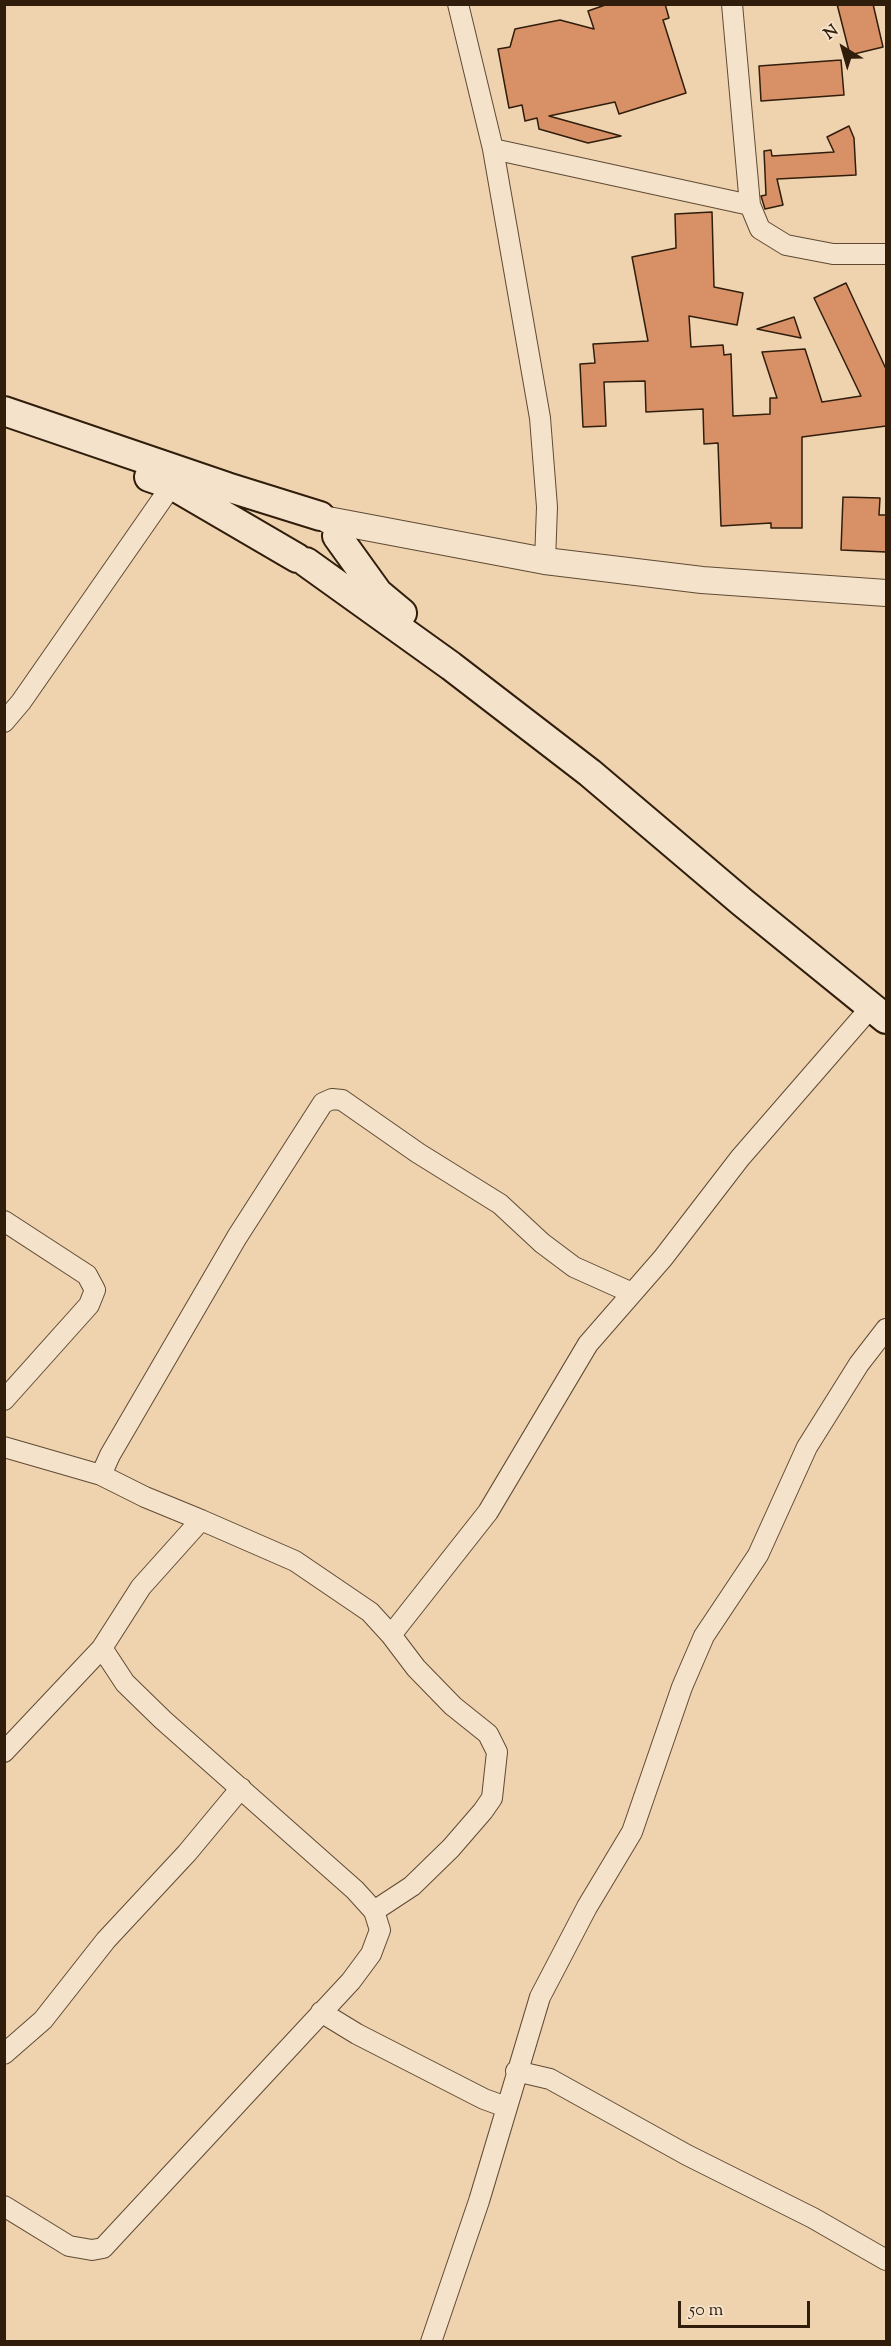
<!DOCTYPE html>
<html>
<head>
<meta charset="utf-8">
<style>
	body { margin:0 }
	#map { position:relative; width:891px; height:2346px; overflow:hidden; background:#eed3ae; font-family:"Sorts Mill Goudy",serif }
	canvas { display:block }
	.frame { position:absolute; inset:0; border:6px solid #301d0c; pointer-events:none }
	.north { position:absolute; left:813px; top:18px; width:60px; height:60px; -webkit-text-stroke:4px #f4e2ca; paint-order:stroke; rotate:323deg; font-size:16px; font-weight:700; line-height:24px; text-align:center; color:#301d0c }
	.north::after { content:''; display:block; margin:auto; width:21px; height:27px; background:#301d0c; clip-path:polygon(50% 0,100% 100%,50% 72%,0 100%) }
	.scale { position:absolute; left:678px; top:2301px; width:132px; height:27px; box-sizing:border-box; border:3px solid #301d0c; border-top:0; padding-left:8px; font-size:18px; line-height:21px; white-space:nowrap; color:#301d0c; -webkit-text-stroke:4px #f4e2ca; paint-order:stroke }
</style>
</head>
<body>
<div id="map">
<canvas width="891" height="2346"></canvas>
<div class="frame"></div>
<div class="north">N</div>
<div class="scale">50 m</div>
</div>
<script>
const g = document.querySelector('canvas').getContext('2d');
g.lineJoin = 'round';
function fillPath(path, color) { g.fillStyle = color; g.fill(path, 'evenodd'); }
const poly = rows => new Path2D(rows.map(r => 'M' + r).join(''));
function strokePath(path, color, width, dash) { g.strokeStyle = color; g.lineWidth = width; g.lineCap = dash ? 'butt' : 'round'; g.setLineDash(dash || []); g.stroke(path); }
const building = poly([
	[608,4,665,4,669,18,663,20,686,93,619,114,615,102,549,116,621,136,588,143,539,129,537,118,525,121,522,105,509,108,498,49,510,47,515,29,560,20,594,29,588,11,608,4],
	[837,4,873,4,883,47,850,55,837,4],
	[841,60,844,95,761,101,759,66,841,60],
	[849,126,854,138,856,175,777,179,783,205,765,209,761,196,766,195,764,151,771,150,772,156,834,152,827,137,849,126],
	[712,212,714,287,743,293,737,325,689,316,691,347,723,345,724,355,731,354,733,416,770,414,770,398,777,398,762,352,805,349,822,402,861,396,814,298,846,283,886,369,886,426,802,437,802,528,771,528,771,523,721,526,718,443,704,444,703,409,646,412,645,381,604,382,606,426,583,427,580,364,595,363,593,344,648,341,632,257,676,248,675,214,712,212],
	[794,317,801,338,757,329,794,317],
	[843,497,880,498,879,515,886,515,886,552,841,550,843,497]
]);
fillPath(building, '#d89167');
strokePath(building, '#301d0c', 1.5);
const minor = poly([
	[458,4,493,149,540,418,547,507,545,561],
	[732,4,750,205,760,229,786,245,833,254,886,254],
	[493,149,750,205],
	[4,722,21,702,172,485],
	[4,1221,87,1275,95,1290,89,1305,4,1400],
	[4,1447,101,1475,145,1497,201,1520],
	[101,1475,110,1455,237,1237,323,1103,332,1099,342,1100,418,1153,500,1204,542,1243,574,1267,632,1293],
	[4,1752,102,1648,141,1587,201,1520,295,1561,370,1612,391,1635],
	[374,1911,412,1886,451,1848,483,1811,492,1798,497,1752,488,1734,453,1706,416,1668,391,1635,488,1512,588,1344,663,1258,740,1158,872,1006],
	[321,2012,357,2034,484,2099,506,2107],
	[4,2054,43,2020,106,1940,187,1853,241,1788],
	[516,2071,550,2079,687,2155,813,2218,886,2260],
	[4,2206,69,2246,92,2250,103,2248,351,1981,371,1954,380,1930,374,1911,355,1890,163,1720,125,1683,102,1648],
	[431,2342,479,2201,540,1997,587,1907,632,1832,682,1687,704,1636,758,1555,807,1447,859,1364,886,1329]
]);
const tertiary = poly([
	[328,520,545,561,702,580,886,593]
]);
const secondary = poly([
	[4,411,227,487,320,516],
	[149,477,172,485,297,558],
	[337,536,378,593,402,613],
	[306,562,451,666,590,773,742,902,886,1019]
]);
strokePath(minor, '#604a34', 22);
strokePath(tertiary, '#604a34', 28);
strokePath(secondary, '#301d0c', 32);
strokePath(minor, '#f4e2ca', 20);
strokePath(tertiary, '#f4e2ca', 26);
strokePath(secondary, '#f4e2ca', 28);
</script>
</body>
</html>
